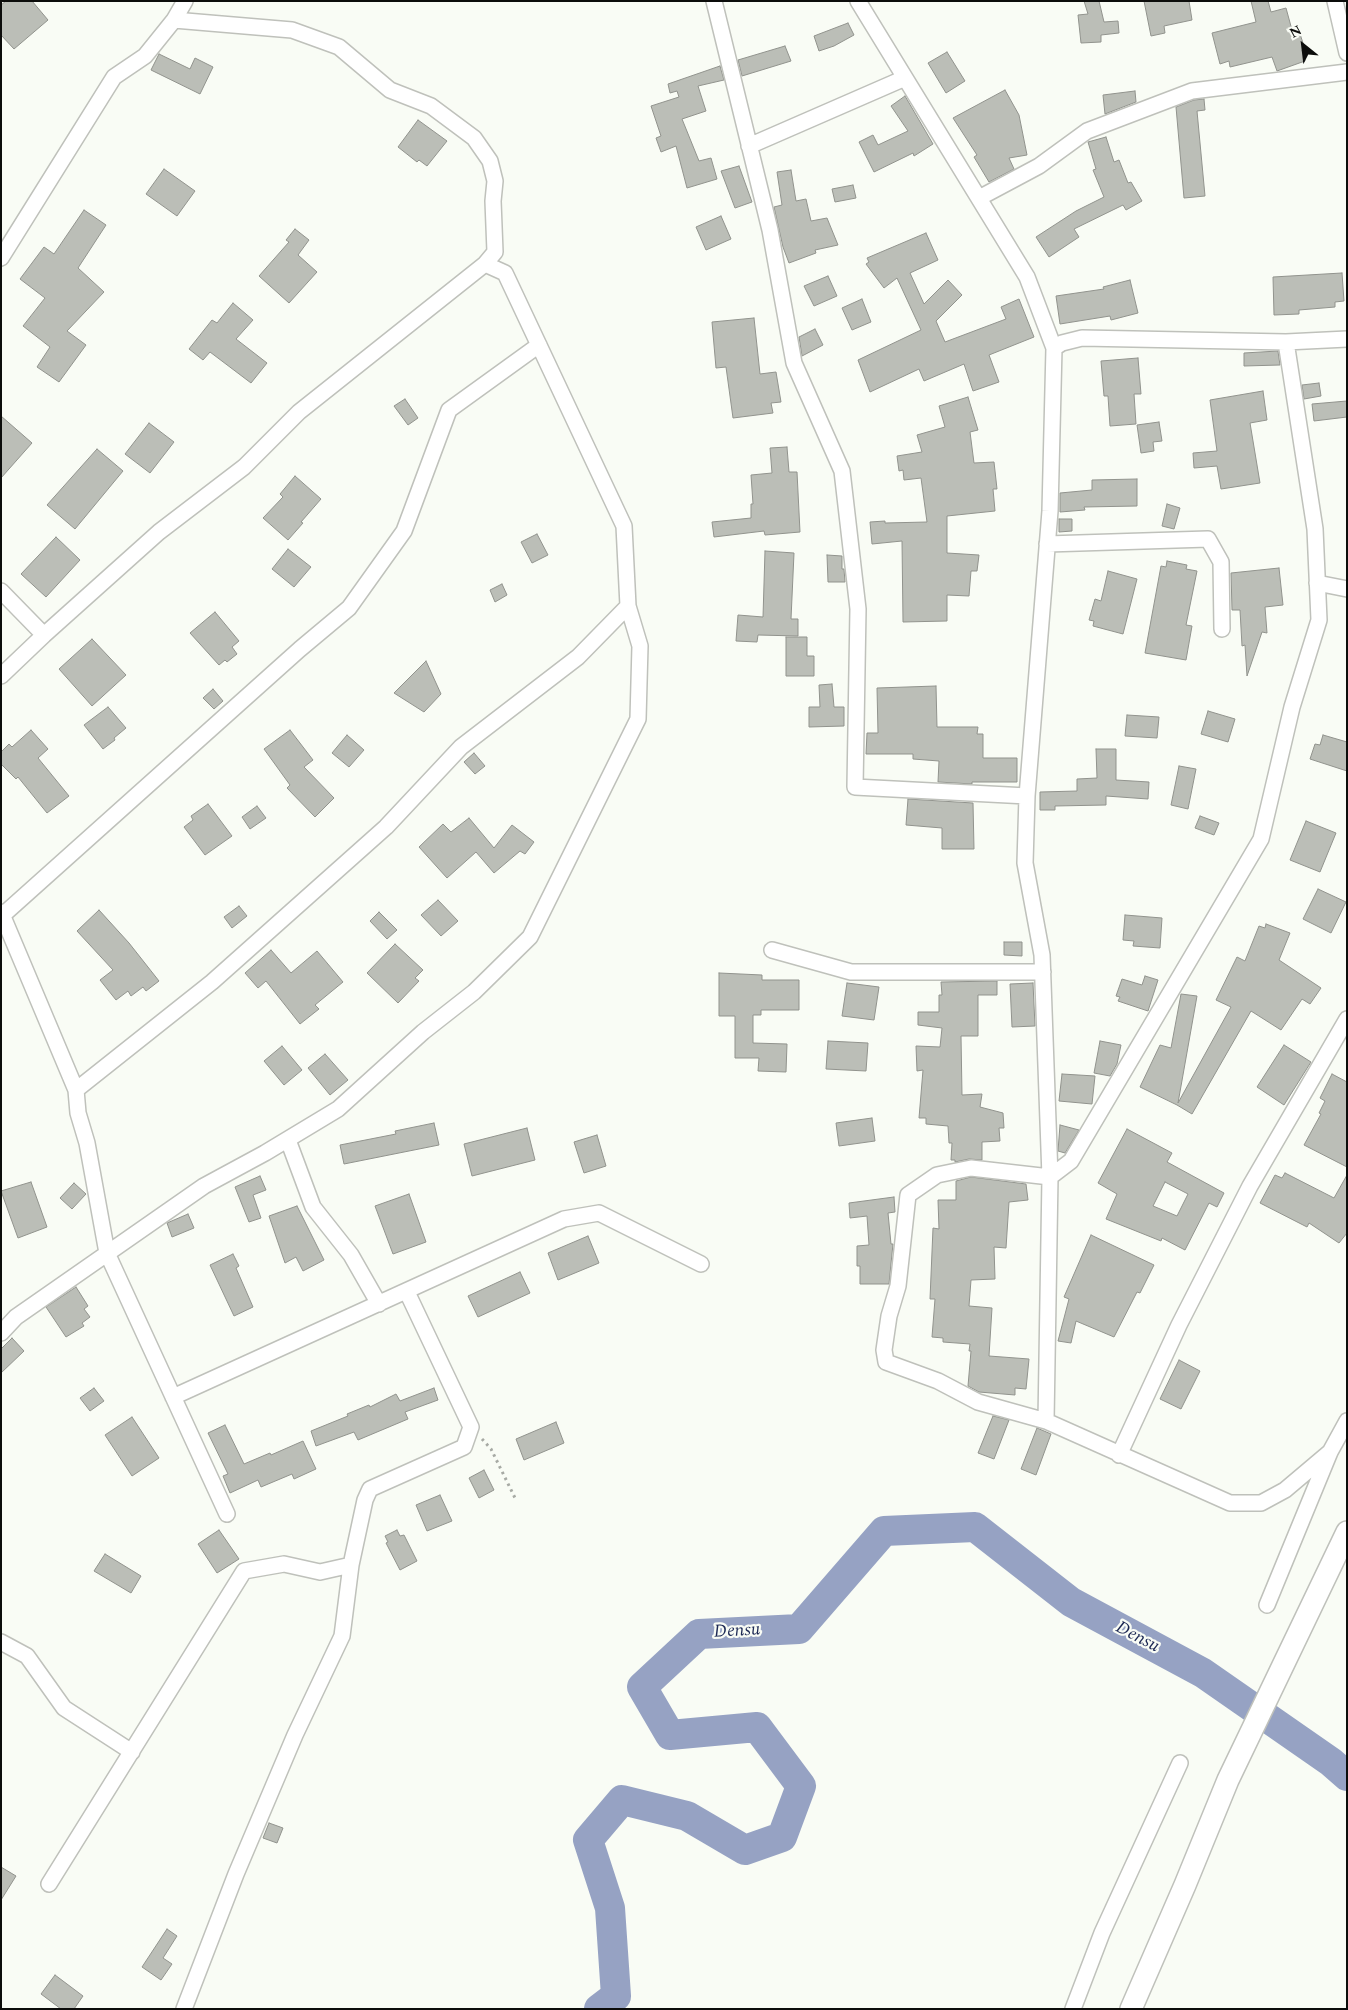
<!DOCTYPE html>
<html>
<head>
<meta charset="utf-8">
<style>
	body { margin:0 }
	#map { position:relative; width:1348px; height:2010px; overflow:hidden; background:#f9fcf5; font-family:Spectral,serif }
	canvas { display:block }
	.frame { position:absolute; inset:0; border:2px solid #0c0d0b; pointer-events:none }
	.north { position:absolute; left:1278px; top:20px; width:50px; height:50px; -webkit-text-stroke:4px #f9fcf5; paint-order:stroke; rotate:331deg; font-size:14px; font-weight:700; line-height:20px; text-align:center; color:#0c0d0b }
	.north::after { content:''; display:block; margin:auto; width:18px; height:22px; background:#0c0d0b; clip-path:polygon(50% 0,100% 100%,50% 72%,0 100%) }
</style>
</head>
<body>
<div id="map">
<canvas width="1348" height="2010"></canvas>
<div class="frame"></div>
<div class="north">N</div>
</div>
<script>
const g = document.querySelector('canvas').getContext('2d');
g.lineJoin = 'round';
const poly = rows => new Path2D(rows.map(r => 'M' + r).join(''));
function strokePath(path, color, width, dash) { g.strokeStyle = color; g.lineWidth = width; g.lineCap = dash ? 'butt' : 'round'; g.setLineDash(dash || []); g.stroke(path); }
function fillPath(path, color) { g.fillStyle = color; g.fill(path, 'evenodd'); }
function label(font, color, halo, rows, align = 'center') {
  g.font = font + ' Spectral,serif'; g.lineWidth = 4.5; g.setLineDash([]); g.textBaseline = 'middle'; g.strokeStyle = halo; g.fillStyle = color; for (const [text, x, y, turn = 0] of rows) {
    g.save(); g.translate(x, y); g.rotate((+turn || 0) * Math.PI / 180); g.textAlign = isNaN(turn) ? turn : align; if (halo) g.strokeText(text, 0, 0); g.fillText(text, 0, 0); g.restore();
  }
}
strokePath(poly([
	[599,2009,616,1996,610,1908,588,1840,622,1800,687,1816,745,1850,782,1837,801,1786,757,1727,670,1735,642,1687,699,1634,799,1629,884,1531,975,1527,1071,1602,1203,1673,1331,1762,1347,1776]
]), '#96a2c3', 30);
const building = poly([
	[6,1,32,1,48,20,14,49,1,35,1,5,6,1],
	[1084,1,1099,1,1104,22,1118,21,1119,33,1101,35,1101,42,1081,43,1078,15,1088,14,1084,1],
	[1144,1,1189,1,1192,20,1164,26,1165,33,1151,36,1144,1],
	[1251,1,1268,1,1271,12,1286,8,1292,30,1298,28,1305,49,1302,50,1305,61,1277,71,1272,57,1230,67,1229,61,1220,64,1212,33,1256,22,1251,1],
	[848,23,854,35,834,46,819,51,814,36,848,23],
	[785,46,791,61,742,76,738,60,785,46],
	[947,52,965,81,946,93,928,63,947,52],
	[159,54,190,69,195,58,213,67,200,94,151,70,159,54],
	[720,66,724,80,698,86,706,111,682,119,699,161,711,158,717,179,687,188,676,146,661,152,656,138,661,136,651,106,679,97,677,91,670,93,668,84,720,66],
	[1005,90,1019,115,1027,155,1009,158,1014,169,989,182,974,157,977,155,953,118,1005,90],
	[1135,91,1136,102,1105,114,1103,95,1135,91],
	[905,96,933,144,914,156,913,153,874,172,859,142,873,135,878,145,908,131,891,106,905,96],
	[1204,99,1205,110,1197,111,1205,196,1184,198,1176,107,1194,100,1204,99],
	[418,120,447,141,427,166,419,160,417,162,398,147,418,120],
	[1106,137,1114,162,1119,160,1128,183,1131,182,1142,201,1126,210,1123,205,1074,229,1079,237,1049,257,1036,237,1076,211,1104,197,1093,170,1096,169,1088,142,1106,137],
	[739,166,752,202,735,208,721,171,739,166],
	[164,169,195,191,177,216,146,194,164,169],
	[791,170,796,201,806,199,811,221,827,218,838,245,815,250,816,253,789,263,783,247,774,207,782,205,777,172,791,170],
	[853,185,856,198,835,202,832,189,853,185],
	[84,210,106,225,78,268,104,292,67,331,86,345,59,382,37,367,50,347,23,326,45,298,20,279,44,247,54,254,84,210],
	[721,216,731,239,706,250,696,227,721,216],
	[295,229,309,240,298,255,317,272,289,303,259,276,289,242,286,240,295,229],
	[926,233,938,260,910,273,924,304,948,280,962,295,936,321,945,342,1006,319,1001,307,1019,299,1034,337,989,355,999,382,973,391,964,364,924,381,919,369,870,392,858,360,921,330,897,278,884,288,866,264,869,262,867,258,926,233],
	[1342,273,1344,301,1335,302,1335,307,1299,310,1299,314,1274,315,1273,277,1342,273],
	[828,276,837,296,814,306,804,286,828,276],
	[1130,280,1138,313,1111,320,1110,316,1060,324,1056,296,1104,289,1103,287,1130,280],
	[862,299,871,322,852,330,842,308,862,299],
	[233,303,253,320,236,339,267,363,251,383,210,352,203,360,189,349,212,320,217,323,233,303],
	[754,318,760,374,776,372,781,402,771,403,773,413,733,418,726,367,716,368,712,322,754,318],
	[815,329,823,345,802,356,799,337,815,329],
	[1278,351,1280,365,1244,366,1244,353,1278,351],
	[1138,358,1141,394,1134,394,1136,424,1110,426,1108,396,1104,396,1101,361,1138,358],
	[1319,383,1321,396,1304,399,1302,385,1319,383],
	[1263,391,1267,420,1250,423,1260,483,1221,489,1217,466,1194,468,1193,453,1217,451,1210,400,1263,391],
	[968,397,978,430,970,432,974,463,994,462,997,489,993,489,995,511,947,516,947,553,979,555,977,571,971,571,969,596,947,595,947,621,903,622,902,541,872,544,870,522,885,521,885,523,927,522,921,478,904,480,903,470,899,471,897,456,922,452,917,435,945,427,939,406,968,397],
	[405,399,418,418,408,425,394,406,405,399],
	[1347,401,1347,417,1314,421,1312,404,1347,401],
	[1,416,32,443,1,478,1,416],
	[1159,422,1162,441,1153,442,1154,451,1141,453,1137,425,1159,422],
	[149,423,174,442,150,473,125,454,149,423],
	[787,447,789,472,797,472,800,532,765,535,764,531,714,537,712,522,751,518,751,504,753,504,751,475,772,473,770,448,787,447],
	[97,449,123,471,75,529,47,505,97,449],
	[295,476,321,499,301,522,303,523,288,540,263,518,283,497,280,494,295,476],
	[1137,479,1137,506,1084,507,1085,510,1060,512,1060,493,1092,490,1092,480,1137,479],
	[1167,504,1180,508,1174,529,1162,526,1167,504],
	[1059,519,1072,519,1072,531,1059,532,1059,519],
	[537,534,548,555,532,563,521,542,537,534],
	[56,537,80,560,46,597,21,574,56,537],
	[288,549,311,567,294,587,272,569,288,549],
	[765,551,794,553,791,619,798,619,798,636,758,635,757,642,736,641,738,615,763,617,765,551],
	[827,555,842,556,842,569,844,569,845,582,828,582,827,555],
	[1167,561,1187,565,1186,569,1197,571,1186,625,1192,626,1186,660,1145,653,1161,566,1166,567,1167,561],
	[1279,568,1283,605,1265,607,1267,633,1262,632,1247,676,1245,645,1242,646,1240,610,1232,610,1231,573,1279,568],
	[1108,571,1137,579,1123,634,1093,626,1094,621,1089,620,1095,599,1101,601,1108,571],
	[502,584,507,595,495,602,490,590,502,584],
	[215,612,239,641,232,647,237,654,227,662,225,660,219,665,190,633,215,612],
	[786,637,807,637,807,656,814,656,814,676,786,676,786,637],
	[92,639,126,675,92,706,59,669,92,639],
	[426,661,441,694,424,712,394,693,426,661],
	[832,684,834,707,844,707,844,726,809,727,809,707,820,707,819,685,832,684],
	[936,686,937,727,978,727,977,734,983,734,983,758,1017,758,1017,782,972,782,972,784,938,782,939,761,913,759,913,754,866,754,867,733,878,733,877,688,936,686],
	[213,689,223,701,214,709,203,698,213,689],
	[108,707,126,728,114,738,115,740,103,749,84,725,108,707],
	[1208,711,1235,719,1228,742,1201,734,1208,711],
	[1127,715,1159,717,1157,738,1125,736,1127,715],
	[31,730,48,749,38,758,69,796,47,813,18,777,16,779,1,764,1,752,9,744,12,747,31,730],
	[290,730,313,760,304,767,334,798,315,817,287,788,290,785,264,749,290,730],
	[347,735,364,750,349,767,332,753,347,735],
	[1323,735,1347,742,1347,771,1310,759,1315,744,1320,745,1323,735],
	[1096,749,1116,749,1116,780,1149,782,1148,799,1106,796,1106,805,1055,806,1055,810,1040,810,1040,792,1077,791,1077,779,1097,778,1096,749],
	[474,753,485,766,475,774,464,762,474,753],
	[1179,766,1196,769,1188,809,1171,805,1179,766],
	[908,799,973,803,974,849,942,849,942,828,906,825,908,799],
	[208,804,232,836,205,855,184,827,193,820,191,816,208,804],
	[257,806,266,818,250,829,242,817,257,806],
	[1200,816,1219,823,1214,835,1195,828,1200,816],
	[469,818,494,848,512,825,534,842,525,854,520,851,494,873,476,852,447,878,419,847,443,824,451,832,469,818],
	[1306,821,1336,833,1320,872,1290,860,1306,821],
	[1318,889,1346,902,1331,933,1303,919,1318,889],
	[438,900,458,921,441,936,421,915,438,900],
	[239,906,247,916,232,928,224,917,239,906],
	[99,910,129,943,159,981,146,991,143,987,131,996,128,991,116,1000,100,980,113,970,77,931,99,910],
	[379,912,397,930,387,939,370,921,379,912],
	[1125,915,1162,918,1160,948,1133,946,1134,941,1123,940,1125,915],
	[1266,924,1290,933,1279,960,1321,988,1310,1004,1302,999,1281,1030,1251,1011,1192,1114,1177,1105,1140,1087,1160,1045,1171,1048,1181,994,1197,996,1178,1103,1231,1007,1216,1000,1237,957,1245,961,1259,926,1265,928,1266,924],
	[1004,942,1022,942,1022,956,1004,955,1004,942],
	[395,944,423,970,415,978,419,981,398,1003,367,973,395,944],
	[271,950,291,973,317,951,343,982,315,1005,319,1009,300,1024,266,981,258,988,245,973,271,950],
	[719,973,762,975,762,980,799,980,799,1010,761,1010,761,1015,753,1015,753,1043,787,1044,786,1072,758,1071,759,1058,735,1058,735,1016,719,1016,719,973],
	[1145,976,1158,980,1148,1011,1118,1001,1120,997,1116,996,1122,979,1142,985,1145,976],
	[997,981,997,995,978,995,978,1036,961,1036,962,1095,982,1094,980,1107,1003,1113,1004,1128,999,1128,1000,1141,982,1142,982,1160,969,1159,955,1162,955,1160,951,1160,952,1143,949,1143,948,1126,926,1124,926,1118,919,1118,923,1070,917,1071,916,1046,940,1047,942,1028,918,1025,918,1012,939,1012,939,995,942,995,941,982,997,981],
	[847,983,879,987,874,1020,842,1016,847,983],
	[1033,983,1035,1026,1012,1027,1010,984,1033,983],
	[828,1041,868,1043,866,1071,826,1069,828,1041],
	[1100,1041,1121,1045,1117,1064,1110,1076,1094,1073,1100,1041],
	[1284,1045,1311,1062,1284,1105,1257,1087,1284,1045],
	[282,1046,302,1070,284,1085,264,1061,282,1046],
	[325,1054,348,1080,330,1095,308,1068,325,1054],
	[1062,1074,1095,1076,1092,1104,1059,1101,1062,1074],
	[1332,1074,1347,1082,1347,1167,1304,1145,1321,1114,1319,1113,1325,1101,1320,1098,1332,1074],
	[872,1118,875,1141,839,1146,836,1123,872,1118],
	[434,1123,439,1145,344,1164,340,1145,396,1134,395,1131,434,1123],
	[1060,1125,1079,1130,1065,1153,1058,1151,1060,1125],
	[527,1128,535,1160,472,1176,464,1144,527,1128],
	[1127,1129,1172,1153,1167,1162,1224,1193,1217,1207,1209,1203,1185,1250,1162,1238,1161,1241,1106,1219,1117,1194,1098,1183,1127,1129],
	[1165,1182,1188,1194,1177,1216,1153,1206,1165,1182],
	[597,1135,606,1166,584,1173,574,1142,597,1135],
	[1285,1173,1334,1198,1347,1175,1347,1233,1339,1243,1309,1223,1307,1227,1260,1203,1275,1175,1282,1178,1285,1173],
	[260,1176,266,1190,253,1195,261,1218,249,1222,235,1187,260,1176],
	[971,1177,1026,1184,1028,1200,1009,1202,1006,1248,994,1247,995,1279,971,1280,969,1306,992,1308,989,1356,1029,1359,1026,1389,1015,1388,1015,1395,979,1392,968,1386,971,1351,969,1351,970,1344,943,1342,943,1338,932,1337,935,1299,930,1299,933,1228,939,1229,938,1200,956,1200,956,1181,971,1177],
	[31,1182,47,1227,18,1238,1,1191,31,1182],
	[74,1183,86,1194,72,1209,60,1198,74,1183],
	[409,1194,426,1242,393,1254,375,1206,409,1194],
	[894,1197,895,1212,888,1213,891,1244,893,1244,889,1284,860,1284,860,1266,857,1266,857,1246,869,1245,867,1216,850,1218,849,1203,894,1197],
	[297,1206,324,1260,303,1271,296,1257,285,1263,269,1216,297,1206],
	[188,1214,194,1228,172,1237,167,1223,188,1214],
	[1091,1235,1154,1265,1140,1293,1137,1292,1114,1337,1076,1321,1071,1343,1058,1341,1069,1299,1064,1297,1091,1235],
	[588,1236,599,1263,558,1280,548,1253,588,1236],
	[233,1254,239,1266,236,1268,253,1307,234,1316,210,1265,233,1254],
	[520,1272,530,1293,478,1317,468,1296,520,1272],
	[76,1287,88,1306,84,1309,90,1317,82,1323,84,1326,66,1337,46,1307,76,1287],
	[12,1338,24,1351,1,1373,1,1349,12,1338],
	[1179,1360,1200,1371,1181,1409,1160,1399,1179,1360],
	[94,1388,104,1401,90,1411,80,1398,94,1388],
	[434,1388,438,1400,405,1412,408,1419,358,1440,354,1432,316,1446,311,1431,348,1416,347,1414,369,1405,370,1407,396,1394,400,1401,434,1388],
	[993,1416,1009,1420,994,1459,978,1453,993,1416],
	[132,1417,159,1458,132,1476,105,1435,132,1417],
	[556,1422,564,1443,524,1460,516,1439,556,1422],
	[225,1425,244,1464,270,1453,271,1455,303,1441,316,1469,294,1479,292,1474,261,1487,258,1480,230,1493,223,1476,228,1474,208,1433,225,1425],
	[1037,1428,1051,1434,1036,1475,1021,1469,1037,1428],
	[484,1470,494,1490,479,1498,469,1478,484,1470],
	[440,1495,452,1521,427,1531,416,1505,440,1495],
	[219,1530,239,1559,217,1573,198,1544,219,1530],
	[397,1530,400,1536,404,1535,417,1561,400,1570,386,1543,388,1542,385,1536,397,1530],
	[105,1554,141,1576,131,1593,94,1571,105,1554],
	[269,1823,283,1828,277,1843,263,1838,269,1823],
	[1,1867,16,1876,1,1900,1,1867],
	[167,1929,177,1936,163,1958,172,1964,161,1980,142,1967,167,1929],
	[55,1975,83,1996,74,2009,61,2009,41,1994,55,1975]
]);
fillPath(building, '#bbbeb7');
strokePath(building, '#91938d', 1);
const minor = poly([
	[714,1,770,230,794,363,842,471,858,609,855,787,1027,796],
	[858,1,1027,277,1054,348,1050,511,1027,796,1025,863,1042,955,1050,1177,1046,1421,1230,1503,1261,1503,1285,1490,1330,1452],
	[1335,1,1347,53],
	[174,20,292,30,339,47,390,90,431,106,474,138,490,161,495,181,493,201,495,252,485,264],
	[749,146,905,78],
	[979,198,1039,166,1087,131,1192,91,1347,72],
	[1,258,114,77,145,56,174,20,185,1],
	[1054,348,1062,343,1082,338,1286,342,1347,339],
	[1047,544,1208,539,1221,562,1222,629],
	[1317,583,1347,589],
	[1,591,44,635],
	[1,676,44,635,159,532,244,467,299,412,485,264,505,273,624,526,628,606,578,657,461,747,386,827,212,982,76,1090],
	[1,912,76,1090,78,1113,87,1143,107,1253,227,1514],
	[3,915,300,649,349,608,404,531,449,410,539,345],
	[772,950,851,972,1043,972],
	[288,1140,313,1207,351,1255,379,1304],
	[1,1333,16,1317,204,1186,265,1153,338,1109,423,1032,474,992,530,937,638,719,640,646,628,606],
	[173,1397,564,1219,599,1213,701,1264],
	[1046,1421,978,1402,938,1381,886,1362,884,1350,889,1316,898,1286,908,1195,937,1175,971,1168,1050,1177,1071,1161,1261,839,1292,707,1319,620,1315,529,1286,342],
	[1119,1455,1179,1325,1250,1186,1347,1019],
	[1267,1605,1330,1452,1347,1421],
	[1,1642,27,1656,64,1708,132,1752],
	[49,1884,244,1571,284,1564,320,1572,351,1565,365,1500,370,1489,464,1447,471,1427,407,1292],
	[184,2009,236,1874,295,1735,342,1636,351,1565],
	[1073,2009,1102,1933,1180,1763]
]);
const secondary = poly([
	[1131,2009,1185,1885,1228,1780,1347,1532]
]);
strokePath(minor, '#bfc1bb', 18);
strokePath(secondary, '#bfc1bb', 24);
strokePath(poly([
	[482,1439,491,1449,516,1500]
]), '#a7aaa4', 3, [2.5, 4]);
strokePath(minor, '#fff', 15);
strokePath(secondary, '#fff', 21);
label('italic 18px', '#1b2753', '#f9fcf5', [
	["Densu",737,1632,-3],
	["Densu",1137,1638,28]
]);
</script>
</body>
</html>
